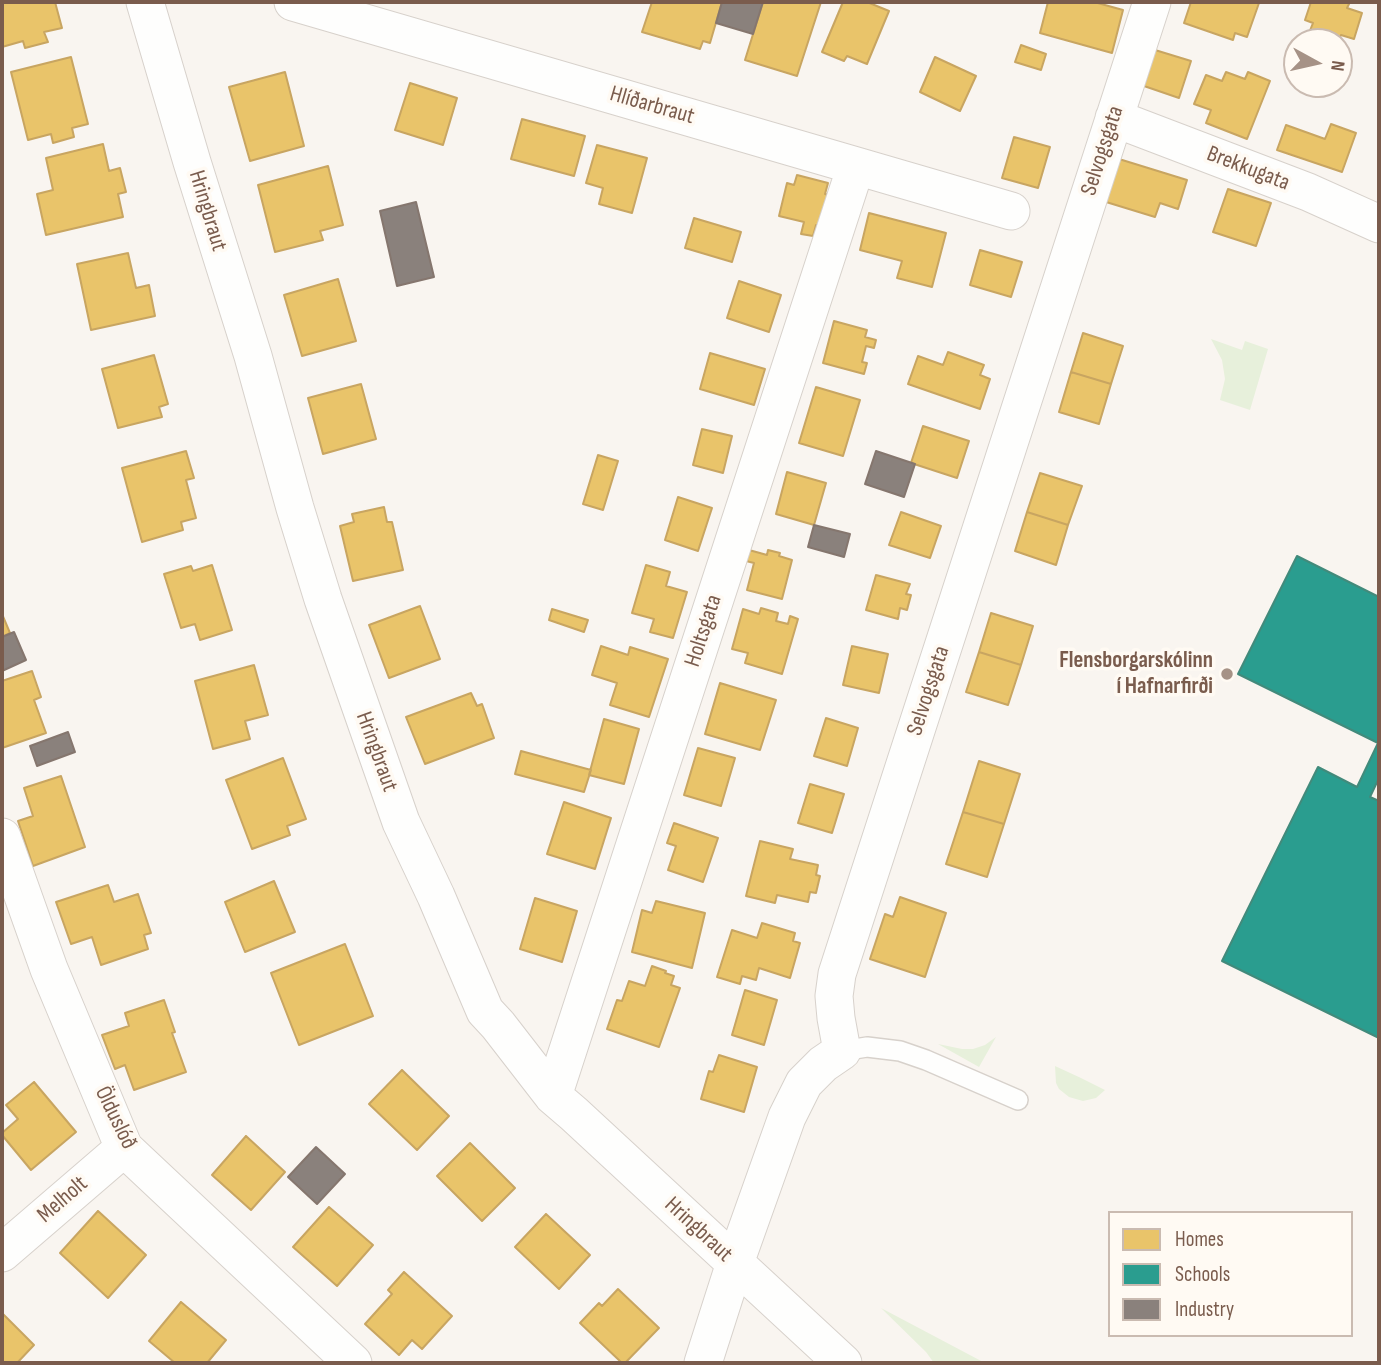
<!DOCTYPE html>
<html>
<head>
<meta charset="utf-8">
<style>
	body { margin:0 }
	#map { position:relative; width:1381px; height:1365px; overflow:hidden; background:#f9f5f0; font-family:"Sofia Sans Condensed",sans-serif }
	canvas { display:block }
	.frame { position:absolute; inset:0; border:4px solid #7a5c4d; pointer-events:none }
	.legend { position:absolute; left:1108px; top:1211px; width:245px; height:126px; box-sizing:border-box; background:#fffaf3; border:2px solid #cabbb1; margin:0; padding:9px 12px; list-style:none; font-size:21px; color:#7a5c4d }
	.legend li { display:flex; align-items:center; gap:14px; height:35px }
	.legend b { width:35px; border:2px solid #cabbb1 }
	.north { position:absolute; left:1283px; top:28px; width:70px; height:70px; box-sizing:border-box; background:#fffaf3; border:2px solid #cabbb1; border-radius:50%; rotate:98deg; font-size:19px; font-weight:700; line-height:28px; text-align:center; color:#7a5c4d }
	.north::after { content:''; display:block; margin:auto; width:24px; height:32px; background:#a69286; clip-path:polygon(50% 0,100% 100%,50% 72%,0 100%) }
</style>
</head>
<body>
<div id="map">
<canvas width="1381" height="1365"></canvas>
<div class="frame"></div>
<ul class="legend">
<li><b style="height:19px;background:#e9c46a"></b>Homes</li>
<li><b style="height:19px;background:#2a9d8f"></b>Schools</li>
<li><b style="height:19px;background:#8a817c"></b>Industry</li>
</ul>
<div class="north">N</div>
</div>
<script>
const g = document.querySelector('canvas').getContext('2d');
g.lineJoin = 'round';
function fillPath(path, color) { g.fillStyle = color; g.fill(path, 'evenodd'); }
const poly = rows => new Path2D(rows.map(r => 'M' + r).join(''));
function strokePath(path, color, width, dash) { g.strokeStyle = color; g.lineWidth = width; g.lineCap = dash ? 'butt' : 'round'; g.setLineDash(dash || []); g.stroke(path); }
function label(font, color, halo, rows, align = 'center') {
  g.font = font + ' "Sofia Sans Condensed",sans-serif'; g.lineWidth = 7; g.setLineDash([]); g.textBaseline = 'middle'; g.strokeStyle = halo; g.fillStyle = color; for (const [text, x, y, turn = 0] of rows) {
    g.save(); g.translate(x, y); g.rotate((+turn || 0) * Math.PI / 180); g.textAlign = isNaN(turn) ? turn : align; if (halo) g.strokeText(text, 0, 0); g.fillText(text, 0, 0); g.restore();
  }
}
fillPath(poly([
	[1211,339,1242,350,1245,341,1268,349,1250,410,1220,400,1225,379,1222,360],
	[996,1037,979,1067,938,1044,962,1049,973,1049,985,1045],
	[1055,1066,1081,1078,1105,1090,1096,1098,1083,1101,1069,1097,1059,1089,1056,1083],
	[881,1308,985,1363,934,1363,926,1352]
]), '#e7f0db');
const homes = poly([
	[2,2,55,2,62,28,44,32,48,42,25,48,23,41,2,47,2,2],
	[652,2,722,2,710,43,703,41,700,49,642,32,652,2],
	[763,2,821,2,797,76,745,60,763,2],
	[843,2,867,2,889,11,867,64,847,56,844,61,822,52,843,2],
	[1048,2,1094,2,1123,10,1112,53,1040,33,1048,2],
	[1191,2,1256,2,1259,3,1247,37,1235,33,1233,40,1184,23,1191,2],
	[1311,2,1350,2,1347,8,1362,13,1354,39,1341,35,1337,42,1309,33,1313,23,1305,20,1311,2],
	[1021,45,1046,54,1041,70,1015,62,1021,45],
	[1155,50,1191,61,1179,98,1144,86,1155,50],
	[71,57,88,124,72,128,74,137,53,143,51,134,28,140,11,72,71,57],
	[935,57,976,76,960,111,920,92,935,57],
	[285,72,304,146,250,161,229,87,285,72],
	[1226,72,1245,79,1248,72,1270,81,1247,139,1206,123,1211,110,1194,104,1206,75,1222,81,1226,72],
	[410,83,457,98,443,145,395,130,410,83],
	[522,119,585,136,574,176,511,159,522,119],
	[1331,124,1356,133,1342,172,1277,150,1286,125,1325,139,1331,124],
	[1014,137,1050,147,1038,188,1002,178,1014,137],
	[103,144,109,171,120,168,126,192,118,194,123,217,46,235,37,194,53,190,46,158,103,144],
	[597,145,647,158,632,213,599,204,603,188,586,183,597,145],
	[1106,155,1187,180,1178,209,1160,203,1155,217,1093,198,1106,155],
	[328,166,343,225,320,231,323,240,275,252,258,185,328,166],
	[797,175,828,183,825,194,835,196,827,228,816,225,813,236,801,234,804,222,779,216,787,183,794,185,797,175],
	[1228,189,1271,203,1256,246,1213,232,1228,189],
	[869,213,946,233,932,287,897,278,902,261,860,250,869,213],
	[694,218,741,232,732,262,685,248,694,218],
	[980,250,1022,262,1011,297,970,285,980,250],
	[128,253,136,288,149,285,155,316,91,330,77,264,128,253],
	[338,279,356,341,302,356,284,295,338,279],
	[739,281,781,295,769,332,727,318,739,281],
	[834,321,867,330,865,337,876,340,874,348,866,346,862,362,867,363,864,374,823,363,834,321],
	[1083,333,1123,346,1111,384,1071,372,1083,333],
	[948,352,984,365,980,375,990,379,980,409,908,384,918,356,943,365,948,352],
	[710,353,765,369,754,405,700,389,710,353],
	[154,355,168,404,159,407,162,417,118,428,102,369,154,355],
	[1071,372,1111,384,1099,424,1059,412,1071,372],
	[361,384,376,439,323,454,308,398,361,384],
	[816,387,860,400,843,456,799,443,816,387],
	[923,426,969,441,957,478,911,463,923,426],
	[702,429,732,436,723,473,693,465,702,429],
	[186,451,194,478,186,480,196,518,181,522,183,530,142,542,122,468,186,451],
	[598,455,618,461,603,510,583,504,598,455],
	[787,472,826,483,814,525,776,514,787,472],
	[1040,473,1082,486,1068,525,1027,512,1040,473],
	[678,497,712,508,698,551,665,540,678,497],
	[384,507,387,522,392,522,403,570,353,581,340,526,354,522,352,514,384,507],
	[901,512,941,526,930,558,889,545,901,512],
	[1027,512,1068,525,1056,565,1015,551,1027,512],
	[749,550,767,555,768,550,780,553,779,556,792,560,782,599,747,590,754,563,746,561,749,550],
	[212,565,232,630,200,640,195,624,181,628,164,574,191,566,193,571,212,565],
	[646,565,670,572,666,586,687,592,673,638,650,632,654,619,632,613,646,565],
	[876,575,910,584,906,594,911,595,907,610,900,608,898,619,866,610,876,575],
	[420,606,440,659,389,678,369,625,420,606],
	[761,608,778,613,776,621,788,624,790,616,798,619,782,674,745,663,748,653,732,649,743,609,759,614,761,608],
	[552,609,588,620,584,632,549,620,552,609],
	[991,613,1033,626,1021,665,979,652,991,613],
	[2,614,10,633,2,637,2,614],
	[601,646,628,655,630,647,668,659,649,717,610,705,617,683,592,675,601,646],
	[852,646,888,654,879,693,843,685,852,646],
	[979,652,1021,665,1008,705,966,692,979,652],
	[254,665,268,715,245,721,250,739,213,749,195,681,254,665],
	[32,671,41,697,34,700,46,733,2,748,2,681,32,671],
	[720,683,776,700,760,750,705,734,720,683],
	[471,693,477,706,482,704,494,738,425,764,406,717,471,693],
	[826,718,858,728,847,766,814,756,826,718],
	[604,719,639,729,624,784,589,775,604,719],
	[698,748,735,758,721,806,684,795,698,748],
	[521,751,591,770,584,792,515,774,521,751],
	[283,758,306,819,287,826,290,835,252,849,226,780,283,758],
	[979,761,1020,774,1004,824,963,812,979,761],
	[61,776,85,847,33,866,18,821,33,816,24,788,61,776],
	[810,784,844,794,832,833,798,823,810,784],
	[564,802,611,818,595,869,547,854,564,802],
	[963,812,1004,824,987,877,946,864,963,812],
	[674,823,718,838,703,882,668,870,676,846,667,843,674,823],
	[760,841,793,849,790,859,818,865,816,875,820,876,816,893,810,892,808,902,777,895,775,903,746,896,760,841],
	[274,881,295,932,245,952,225,902,274,881],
	[108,885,114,902,138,894,151,933,144,935,148,949,101,965,92,937,71,944,56,902,108,885],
	[900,897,946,913,925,977,870,959,885,914,893,917,900,897],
	[535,898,577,911,562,962,520,949,535,898],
	[656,901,705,913,692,968,632,952,642,910,652,913,656,901],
	[762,923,795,933,793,941,800,943,790,978,759,968,756,980,742,976,740,984,717,977,732,930,757,938,762,923],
	[345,944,373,1016,299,1045,271,973,345,944],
	[652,966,666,971,665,973,674,976,671,985,680,988,659,1047,607,1029,617,1000,622,1001,629,981,645,986,652,966],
	[745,990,777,1000,764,1045,732,1035,745,990],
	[164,1000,175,1032,172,1033,186,1072,134,1090,125,1065,115,1069,102,1035,129,1026,125,1013,164,1000],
	[719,1055,757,1067,744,1112,701,1099,709,1071,713,1072,719,1055],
	[402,1070,449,1116,417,1150,369,1104,402,1070],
	[34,1082,76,1132,31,1170,2,1135,2,1133,18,1119,6,1105,34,1082],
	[246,1136,285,1172,251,1210,212,1175,246,1136],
	[470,1143,515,1188,482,1221,437,1176,470,1143],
	[329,1207,373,1245,337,1286,293,1247,329,1207],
	[98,1211,146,1255,108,1298,60,1253,98,1211],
	[546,1214,590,1255,559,1289,515,1247,546,1214],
	[404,1272,452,1316,422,1349,412,1340,399,1355,365,1324,392,1294,388,1290,404,1272],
	[618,1289,659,1328,625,1363,622,1363,580,1323,599,1303,602,1306,618,1289],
	[181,1302,226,1340,207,1363,175,1363,149,1341,181,1302],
	[2,1313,34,1345,17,1363,2,1363,2,1313]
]);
fillPath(homes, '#e9c46a');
strokePath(homes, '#c8a561', 2);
const schools = poly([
	[1297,556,1379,597,1379,778,1370,797,1379,801,1379,1038,1222,961,1318,767,1357,787,1378,743,1238,674,1297,556]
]);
fillPath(schools, '#2a9d8f');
strokePath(schools, '#428a7b', 2);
const industry = poly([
	[722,2,763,2,753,34,716,23,722,2],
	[416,202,434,277,397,286,380,211,416,202],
	[876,451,915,464,904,497,865,484,876,451],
	[814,525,850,534,844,557,808,547,814,525],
	[14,632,26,660,2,671,2,637,14,632],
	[68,732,75,752,37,766,30,746,68,732],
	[316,1147,345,1174,317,1204,288,1177,316,1147]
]);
fillPath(industry, '#8a817c');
strokePath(industry, '#85766e', 2);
const lane = poly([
	[842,1051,867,1047,900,1051,926,1060,1018,1100]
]);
const street = poly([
	[145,2,192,162,253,356,295,508,323,599,401,822,436,896,485,1011,498,1025,553,1096,574,1114,843,1363],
	[293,2,1011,211],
	[1114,118,1308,192,1379,224],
	[2,837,49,969,124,1148,353,1363],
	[553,1096,856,166],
	[2,1253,124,1148],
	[703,1363,735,1263,787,1117,804,1083,823,1064,842,1051,836,1018,834,996,837,974,1152,2]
]);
strokePath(lane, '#d7d1cb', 22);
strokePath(street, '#d7d1cb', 39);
strokePath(lane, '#fefefd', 19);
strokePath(street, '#fefefd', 37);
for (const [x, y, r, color] of [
	[1227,674,7,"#a69286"]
]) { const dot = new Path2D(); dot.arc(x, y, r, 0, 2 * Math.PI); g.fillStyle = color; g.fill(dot); strokePath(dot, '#fffaf3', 2.5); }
label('23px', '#7a5c4d', '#fffaf3', [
	["Hlíðarbraut",652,106,16],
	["Selvogsgata",1103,151,-72],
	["Brekkugata",1248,169,21],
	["Hringbraut",207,211,73],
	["Holtsgata",704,631,-72],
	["Selvogsgata",929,691,-72],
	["Hringbraut",376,752,70],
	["Ölduslóð",115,1118,64],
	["Melholt",63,1200,-41],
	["Hringbraut",698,1230,43]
]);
label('bold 23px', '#7a5c4d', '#fffaf3', [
	["Flensborgarskólinn",1213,661],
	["í Hafnarfirði",1213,687]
], 'right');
</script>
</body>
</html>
